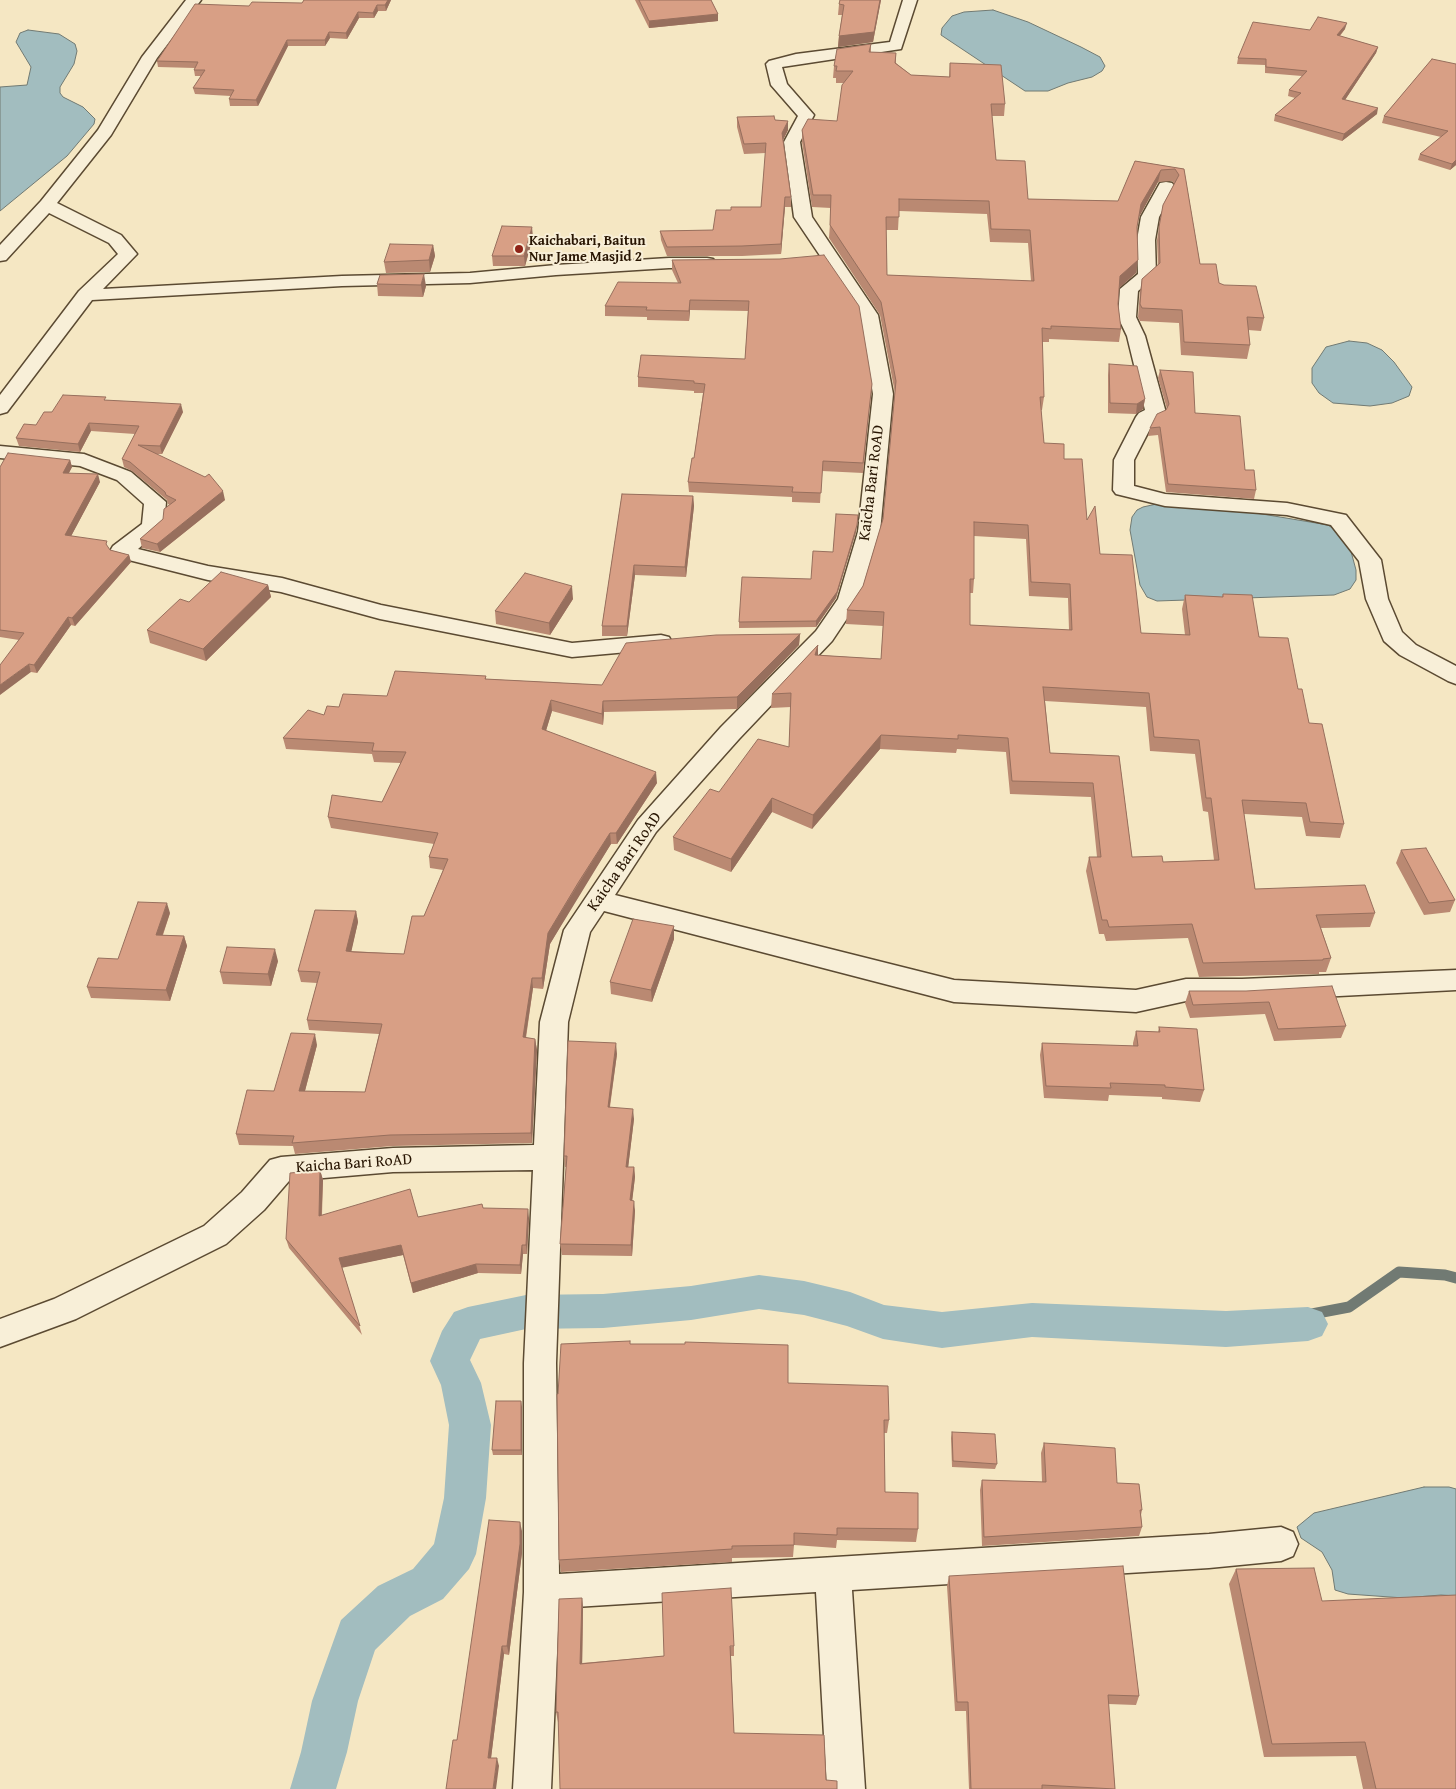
<!DOCTYPE html>
<html>
<head>
<meta charset="utf-8">
<style>
	body { margin:0 }
	canvas { display:block; background:#f5e7c3 }
</style>
</head>
<body>
<canvas width="1456" height="1789"></canvas>
<script>
const g = document.querySelector('canvas').getContext('2d');
g.lineJoin = 'round';
function fillPath(path, color) { g.fillStyle = color; g.fill(path, 'evenodd'); }
const poly = rows => new Path2D(rows.map(r => 'M' + r).join(''));
function strokePath(path, color, width, dash) { g.strokeStyle = color; g.lineWidth = width; g.lineCap = dash ? 'butt' : 'round'; g.setLineDash(dash || []); g.stroke(path); }
function label(font, color, halo, rows, align = 'center') {
  g.font = font + ' "Gentium Book Plus",serif'; g.lineWidth = 4; g.setLineDash([]); g.textBaseline = 'middle'; g.strokeStyle = halo; g.fillStyle = color; for (const [text, x, y, turn = 0] of rows) {
    g.save(); g.translate(x, y); g.rotate((+turn || 0) * Math.PI / 180); g.textAlign = isNaN(turn) ? turn : align; if (halo) g.strokeText(text, 0, 0); g.fillText(text, 0, 0); g.restore();
  }
}
const water = poly([
	[993,10,1028,22,1081,47,1100,57,1105,66,1102,71,1092,77,1068,83,1048,91,1025,91,941,35,942,28,952,16,964,12,993,10],
	[28,30,59,34,75,44,77,51,74,64,60,87,60,93,63,97,83,107,95,119,94,124,67,156,0,211,0,87,27,85,31,67,16,42,20,33,28,30],
	[1349,341,1367,343,1382,350,1394,362,1412,387,1409,396,1392,403,1370,406,1333,403,1319,393,1312,383,1312,368,1326,347,1349,341],
	[1161,503,1244,511,1328,525,1340,533,1349,544,1356,570,1356,580,1350,589,1334,595,1157,601,1147,597,1140,585,1130,530,1132,517,1137,510,1143,507,1161,503],
	[1424,1487,1449,1487,1456,1489,1456,1596,1441,1595,1404,1598,1348,1594,1335,1590,1332,1570,1322,1552,1301,1538,1297,1527,1314,1513,1424,1487]
]);
fillPath(water, '#a2bdbf');
strokePath(water, '#717a73', 1);
strokePath(poly([
	[1222,1331,1349,1307,1399,1272,1445,1275,1456,1278]
]), '#717a73', 11);
fillPath(poly([
	[759,1275,804,1281,850,1292,884,1305,942,1312,1032,1303,1226,1311,1308,1307,1322,1312,1328,1324,1322,1336,1308,1341,1226,1347,1032,1337,942,1348,883,1339,847,1326,804,1315,759,1309,691,1320,603,1328,526,1329,480,1339,470,1360,481,1383,491,1425,486,1498,476,1554,469,1569,443,1599,410,1616,375,1650,358,1701,347,1752,336,1789,290,1789,301,1752,312,1701,341,1620,378,1586,413,1569,434,1544,444,1498,449,1425,441,1385,430,1361,442,1331,454,1312,468,1307,526,1295,603,1294,691,1286,759,1275]
]), '#a2bdbf');
const street = poly([
	[186,0,201,0,157,58,111,135,57,203,121,235,137,254,103,289,342,276,470,273,556,265,669,258,707,258,713,259,716,263,713,267,707,268,669,268,556,275,470,283,342,286,92,300,7,412,0,414,0,395,79,291,118,254,109,243,49,213,6,260,0,261,0,245,41,201,98,130,142,57,186,0],
	[903,0,917,0,901,49,782,67,787,84,814,115,800,142,812,217,878,315,893,394,880,532,860,599,832,641,739,739,656,832,615,895,954,980,1136,990,1186,979,1242,979,1456,970,1456,990,1242,1001,1186,1001,1136,1012,954,1002,604,911,590,932,568,1022,556,1363,559,1574,1209,1534,1281,1527,1293,1532,1298,1544,1293,1556,1281,1561,1209,1568,852,1590,865,1789,827,1789,816,1592,559,1608,551,1789,513,1789,524,1592,524,1363,533,1170,393,1172,289,1181,264,1210,226,1244,76,1319,0,1347,0,1319,54,1299,204,1226,242,1192,270,1160,281,1157,393,1148,534,1145,540,1022,564,930,638,820,721,727,816,631,838,599,858,532,873,394,860,315,794,217,784,142,798,116,771,85,766,64,769,61,796,54,890,42,903,0],
	[1166,182,1172,183,1175,187,1159,217,1155,240,1156,276,1138,291,1136,317,1145,336,1166,413,1163,417,1154,421,1134,460,1134,486,1165,494,1287,503,1346,515,1381,560,1388,599,1402,632,1416,645,1456,666,1456,684,1448,681,1400,655,1384,641,1366,599,1359,561,1331,525,1287,515,1165,506,1116,494,1113,490,1114,460,1136,417,1139,413,1145,410,1127,336,1118,317,1120,289,1138,274,1137,240,1141,217,1160,183,1166,182],
	[0,446,84,454,131,472,166,502,164,526,138,549,208,566,282,578,381,605,572,643,661,635,669,637,672,642,669,647,661,649,572,657,380,619,281,592,208,580,113,556,110,551,113,546,142,524,144,504,117,480,80,466,0,458,0,446]
]);
strokePath(street, '#5b4a32', 3);
fillPath(street, '#f8efd8');
fillPath(poly([
	[304,0,391,0,386,11,378,11,374,18,359,18,347,39,330,38,325,46,288,46,258,106,230,106,229,99,231,96,195,94,193,88,201,76,195,76,194,70,195,68,158,67,157,61,249,6,302,3],
	[635,0,711,0,718,14,718,21,649,28],
	[881,0,873,42,838,47,839,36,842,15,838,15,839,4],
	[1345,29,1340,36,1378,47,1376,53,1345,100,1377,114,1342,141,1274,121,1275,115,1295,98,1288,96,1289,90,1302,76,1265,73,1265,65,1237,64,1238,58,1310,30],
	[871,44,871,52,896,53,896,63,911,75,949,77,950,63,1005,104,1004,116,992,116,996,160,1028,199,1118,201,1135,161,1184,169,1200,264,1219,283,1264,318,1261,331,1248,330,1250,345,1247,359,1181,355,1179,323,1140,321,1138,317,1140,292,1142,279,1158,265,1157,240,1163,205,1174,184,1172,181,1158,182,1139,217,1137,227,1136,273,1119,288,1118,304,1121,329,1119,342,1049,339,1049,342,1042,342,1044,397,1042,410,1041,410,1044,443,1064,459,1087,520,1100,554,1141,633,1185,635,1182,609,1185,595,1222,597,1223,594,1259,637,1298,689,1309,723,1344,824,1340,838,1306,836,1302,817,1244,814,1255,889,1375,913,1370,927,1321,928,1331,958,1326,972,1319,972,1319,974,1199,977,1188,938,1106,941,1104,934,1099,934,1086,871,1089,857,1097,857,1091,797,1010,794,1006,752,957,749,956,753,880,749,812,829,772,812,731,872,674,850,673,837,719,792,789,747,791,707,771,708,772,694,818,645,818,655,881,659,883,626,846,624,847,610,863,586,883,519,895,393,880,315,829,238,831,208,812,207,802,142,802,130,837,121,844,83,836,83,836,78,833,78,834,66],
	[899,211,987,214,990,242,1028,243,1031,281,887,275,886,230,898,230],
	[974,536,1026,539,1029,596,1068,598,1069,630,970,625,970,593,973,593,974,579],
	[1045,701,1146,707,1150,751,1195,754,1203,811,1208,812,1214,860,1163,862,1132,857,1119,756,1050,753],
	[1432,59,1456,165,1450,170,1418,160,1420,154,1441,137,1382,123,1384,116],
	[737,117,788,121,788,130,783,140,791,197,791,207,785,207,781,254,742,256,667,256,661,240,660,231,713,230,731,210,761,207,766,153,744,154,737,127],
	[533,237,525,266,493,266,492,256],
	[433,245,435,256,430,272,386,273,384,262],
	[780,259,872,384,863,473,822,471,820,503,792,502,792,497,689,492,688,482,694,458,703,393,694,393,694,391,638,387,638,377,745,359,748,311,690,310,689,321,647,320,647,317,605,316,605,306,678,283,672,270,672,260],
	[380,275,426,286,423,297,378,296,377,284],
	[1109,364,1145,399,1143,409,1136,414,1108,413,1108,375],
	[1160,370,1195,413,1245,470,1256,490,1254,499,1166,492,1158,435,1148,436,1150,428,1167,409,1158,378],
	[107,400,183,412,162,454,157,454,225,500,160,552,142,548,140,539,163,519,170,505,168,504,167,500,132,471,124,467,122,459,135,434,91,431,80,452,19,446,16,438,36,425,52,412],
	[70,460,72,467,69,473,100,482,71,536,109,549,110,550,129,555,131,562,75,626,71,625,37,673,31,672,19,640,0,637,0,467],
	[622,494,693,496,694,506,686,577,635,575,627,636,602,636,602,626],
	[856,532,836,598,816,627,739,628,739,622,811,579,833,552],
	[268,585,271,597,206,661,150,643,147,630,189,602],
	[573,599,550,635,496,624,495,611],
	[800,634,799,645,737,709,604,712,603,725,552,711,546,731,657,783,617,844,611,844,579,894,550,944,543,989,533,988,526,1038,535,1039,537,1050,532,1143,393,1146,295,1154,293,1146,239,1145,236,1134,274,1091,317,1045,305,1091,365,1092,379,1034,309,1030,307,1020,317,983,301,982,298,971,356,911,358,922,351,951,404,954,424,916,443,870,430,868,429,857,434,844,331,828,328,817,382,802,401,763,374,762,372,754,286,749,283,738,339,707,486,676,486,679,602,685],
	[1401,850,1455,900,1450,912,1424,915,1396,863],
	[170,913,163,935,184,936,187,946,170,1001,91,998,87,987],
	[674,926,674,939,652,1002,611,994,610,982],
	[278,961,271,986,223,984,220,972],
	[1189,991,1246,991,1346,1026,1341,1038,1274,1041,1265,1014,1190,1018,1185,1003],
	[1159,1027,1204,1090,1200,1102,1162,1099,1162,1097,1109,1095,1108,1101,1044,1098,1040,1055,1042,1043,1133,1046,1133,1043,1136,1031,1158,1032],
	[617,1054,610,1107,634,1119,628,1167,634,1167,635,1177,632,1200,635,1211,632,1256,562,1255,560,1244,566,1167,565,1167,564,1156],
	[320,1170,323,1180,322,1215,418,1217,483,1208,529,1218,527,1254,523,1254,521,1274,478,1273,413,1293,403,1255,342,1267,362,1335,289,1248,286,1239],
	[631,1344,788,1383,889,1420,887,1433,884,1433,885,1492,918,1529,916,1542,837,1540,836,1548,794,1545,793,1557,732,1558,732,1562,561,1572,559,1560,558,1394],
	[522,1407,522,1455,493,1455,492,1450],
	[952,1432,997,1464,995,1469,952,1467,951,1438],
	[1044,1443,1117,1483,1142,1510,1141,1515,1142,1527,1139,1536,982,1546,980,1490,982,1480,1042,1482,1041,1453],
	[522,1531,522,1553,509,1655,504,1654,491,1758,499,1766,457,1740],
	[1236,1569,1322,1601,1456,1789,1363,1789,1356,1756,1264,1757,1229,1584],
	[949,1576,1139,1696,1136,1705,1108,1704,1115,1789,969,1789,966,1711,955,1711,947,1586],
	[582,1598,583,1608,582,1663,664,1656,734,1646,734,1656,731,1656,734,1733,826,1780,837,1789,558,1722,556,1712]
]), '#ba8972');
fillPath(poly([
	[388,0,391,0,386,11,385,5],
	[880,0,881,0,873,42,838,47,839,36],
	[377,5,378,11,374,18,373,13],
	[358,12,359,18,347,39,346,33],
	[718,14,718,21,649,28,649,21],
	[1347,23,1345,29,1335,41,1337,35],
	[329,32,330,38,325,46,325,40],
	[287,40,288,46,258,106,256,100],
	[1378,47,1376,53,1341,106,1342,99],
	[1378,108,1377,114,1342,141,1344,134],
	[788,121,788,130,782,142,782,133],
	[1456,160,1456,165,1450,170,1452,164],
	[1161,170,1158,182,1139,217,1141,204],
	[785,197,785,207,781,254,781,244],
	[532,227,533,237,525,266,524,256],
	[433,245,435,256,430,272,429,260],
	[1138,260,1136,273,1118,289,1120,276],
	[424,274,426,286,423,297,421,285],
	[690,300,690,310,689,321,689,311],
	[1145,399,1143,409,1136,414,1137,404],
	[181,404,183,412,162,454,160,446],
	[89,423,91,431,80,452,78,444],
	[70,460,72,467,65,480,63,473],
	[98,474,100,482,68,542,65,535],
	[223,491,225,500,160,552,157,544],
	[693,496,694,506,686,577,685,567],
	[858,515,856,532,836,598,816,627,816,621],
	[129,555,131,562,75,626,72,618],
	[634,565,635,575,627,636,627,626],
	[268,585,271,597,206,661,203,649],
	[572,586,573,599,550,635,549,623],
	[68,617,71,625,37,673,34,665],
	[800,634,799,645,737,709,737,697],
	[818,645,818,659,815,655],
	[29,664,31,672,0,695,0,685],
	[551,700,552,711,543,740,542,729],
	[603,701,604,712,603,725,602,714],
	[881,735,880,749,812,829,813,815],
	[656,772,657,783,617,844,616,833],
	[772,798,772,812,731,872,731,859],
	[610,833,611,844,550,944,543,989,542,978,548,933],
	[167,903,170,913,159,945,156,935],
	[356,911,358,922,349,962,346,951],
	[674,926,674,939,652,1002,651,990],
	[184,936,187,946,170,1001,166,990],
	[275,949,278,961,271,986,268,974],
	[532,978,533,988,524,1048,523,1037],
	[315,1034,317,1045,302,1102,299,1091],
	[535,1039,537,1050,532,1143,531,1133],
	[616,1043,617,1054,608,1118,608,1107],
	[633,1109,634,1119,627,1177,626,1167],
	[634,1167,635,1177,631,1211,630,1200],
	[320,1170,323,1180,321,1226,319,1216],
	[634,1201,635,1211,632,1256,631,1245],
	[528,1209,529,1218,527,1254,526,1245],
	[401,1245,403,1255,341,1268,339,1258],
	[522,1245,523,1254,521,1274,520,1265],
	[476,1264,478,1273,413,1293,411,1283],
	[521,1401,522,1407,522,1455,521,1450],
	[520,1522,522,1531,522,1553,509,1655,507,1646],
	[582,1598,583,1608,582,1674,580,1664],
	[502,1646,504,1654,490,1766,488,1758],
	[497,1758,499,1766,496,1789,493,1789]
]), '#976f5d');
const building = poly([
	[304,0,388,0,385,5,377,5,373,13,358,12,346,33,329,32,325,40,287,40,256,100,229,99,234,90,193,88,205,70,194,70,198,62,157,61,195,4,249,6,252,2,302,3,304,0],
	[639,0,711,0,718,14,649,21,639,0],
	[840,0,880,0,874,32,839,36,844,5,839,4,840,0],
	[1318,17,1347,23,1337,35,1378,47,1342,99,1378,108,1344,134,1275,115,1301,93,1289,90,1307,71,1266,67,1266,59,1238,58,1253,22,1310,30,1318,17],
	[871,44,869,52,896,53,895,63,911,75,950,77,950,63,1001,65,1005,104,991,104,996,160,1025,161,1028,199,1118,201,1135,161,1184,169,1200,264,1216,264,1219,283,1224,285,1256,286,1264,318,1247,317,1250,345,1184,342,1182,310,1142,308,1140,304,1142,279,1160,263,1159,227,1163,205,1179,175,1175,169,1161,170,1141,204,1137,227,1138,260,1120,276,1118,304,1121,329,1051,326,1051,329,1042,328,1044,397,1040,397,1044,443,1064,444,1064,459,1082,459,1087,520,1095,506,1100,554,1132,555,1141,633,1190,635,1185,595,1223,597,1223,594,1252,595,1259,637,1288,638,1298,689,1302,689,1309,723,1322,724,1344,824,1310,822,1306,803,1242,800,1255,889,1365,885,1375,913,1316,915,1331,958,1323,959,1323,960,1203,963,1192,924,1109,927,1107,920,1102,920,1089,857,1101,857,1093,783,1012,781,1008,738,958,735,958,739,881,735,813,815,772,798,731,859,673,837,710,789,719,792,758,739,789,747,791,693,772,694,818,645,815,655,881,659,884,612,847,610,863,586,883,519,896,381,881,302,830,225,831,195,813,195,802,130,808,119,837,121,842,85,853,71,836,71,837,66,834,66,837,49,871,44],
	[899,199,989,201,991,229,1030,230,1034,281,887,275,886,217,899,217,899,199],
	[974,522,1028,525,1031,582,1070,584,1072,630,970,625,970,579,974,579,974,522],
	[1043,687,1149,693,1154,737,1199,740,1206,798,1211,798,1219,860,1163,862,1162,856,1132,857,1119,756,1050,753,1043,687],
	[1432,59,1456,64,1456,160,1452,164,1420,154,1448,131,1384,116,1432,59],
	[774,116,775,120,788,121,782,133,791,197,785,197,781,244,742,246,667,247,660,231,713,230,716,210,731,210,731,207,761,207,766,143,744,144,737,117,774,116],
	[502,226,532,227,524,256,492,256,502,226],
	[390,244,433,245,429,260,384,262,390,244],
	[824,255,859,306,872,384,863,463,823,461,821,493,792,492,793,487,688,482,692,458,694,458,705,384,694,383,694,381,638,377,641,355,745,359,749,301,690,300,689,311,646,310,647,307,605,306,618,282,681,283,672,260,780,259,824,255],
	[424,274,421,285,377,284,380,275,424,274],
	[1109,364,1137,366,1145,399,1137,404,1110,403,1109,364],
	[1160,370,1193,372,1195,413,1240,416,1245,470,1254,470,1256,490,1168,484,1160,427,1150,428,1157,414,1166,410,1169,404,1160,370],
	[63,395,106,397,104,400,181,404,160,446,138,445,205,477,209,474,223,491,157,544,140,539,163,519,164,509,176,500,166,495,165,492,130,462,122,459,139,426,89,423,78,444,16,438,24,424,36,425,44,412,52,412,63,395],
	[8,453,70,460,63,473,98,474,65,535,107,541,106,544,110,550,129,555,72,618,68,617,34,665,29,664,0,685,0,665,24,633,0,630,0,467,8,453],
	[622,494,693,496,685,567,634,565,627,626,602,626,622,494],
	[836,514,858,515,857,525,837,592,816,621,739,622,742,577,811,579,813,551,833,552,836,514],
	[221,572,268,585,203,649,147,630,180,599,189,602,221,572],
	[525,573,572,586,549,623,495,611,525,573],
	[800,634,737,697,603,701,602,714,551,700,542,729,656,772,616,833,610,833,578,883,548,933,542,978,532,978,523,1037,535,1039,531,1133,390,1135,292,1143,294,1136,236,1134,247,1090,274,1091,291,1033,315,1034,299,1091,365,1092,382,1024,307,1020,320,972,298,971,315,910,356,911,346,951,354,952,404,954,412,916,424,916,448,859,429,857,438,833,328,817,332,795,382,802,406,752,372,751,374,743,283,738,308,710,324,715,327,706,339,707,343,694,387,696,395,671,486,676,485,679,602,685,626,643,716,635,800,634],
	[1426,848,1455,900,1429,903,1401,850,1426,848],
	[138,902,167,903,156,935,184,936,166,990,87,987,98,958,118,959,138,902],
	[633,919,674,926,651,990,610,982,633,919],
	[227,947,275,949,268,974,220,972,227,947],
	[1332,986,1346,1026,1278,1029,1269,1002,1193,1005,1189,991,1246,991,1332,986],
	[1159,1027,1197,1029,1204,1090,1165,1087,1165,1085,1110,1083,1111,1088,1046,1086,1042,1043,1138,1046,1136,1031,1160,1032,1159,1027],
	[568,1041,616,1043,608,1107,633,1109,626,1167,634,1167,630,1200,634,1201,631,1245,560,1244,567,1156,564,1156,568,1041],
	[320,1170,319,1216,410,1189,418,1217,482,1204,483,1208,528,1209,526,1245,522,1245,520,1265,476,1264,411,1283,401,1245,339,1258,360,1326,286,1239,290,1173,320,1170],
	[630,1341,630,1344,685,1344,685,1342,788,1345,788,1383,888,1386,889,1420,884,1420,885,1492,918,1493,918,1529,837,1528,837,1535,794,1533,794,1545,732,1546,732,1549,559,1560,557,1394,558,1394,561,1344,630,1341],
	[496,1401,521,1401,521,1450,492,1450,496,1401],
	[952,1432,995,1434,997,1464,953,1461,952,1432],
	[1044,1443,1115,1448,1117,1483,1139,1484,1142,1510,1140,1510,1142,1527,984,1537,982,1480,1046,1482,1044,1443],
	[489,1520,520,1522,520,1544,507,1646,502,1646,488,1758,497,1758,493,1789,446,1789,453,1740,457,1740,489,1520],
	[1123,1566,1139,1696,1108,1695,1115,1789,1042,1785,1042,1789,971,1789,968,1702,957,1702,949,1576,1123,1566],
	[1314,1568,1322,1601,1456,1595,1456,1789,1376,1789,1365,1742,1272,1744,1236,1569,1314,1568],
	[731,1588,734,1646,730,1646,734,1733,824,1735,826,1780,837,1781,837,1789,560,1789,558,1712,556,1712,559,1599,582,1598,580,1664,664,1656,662,1593,731,1588]
]);
fillPath(building, '#d89f85');
strokePath(building, '#976f5d', 1);
for (const [x, y, r, color] of [
	[519,249,5,"#8f2418"]
]) { const dot = new Path2D(); dot.arc(x, y, r, 0, 2 * Math.PI); g.fillStyle = color; g.fill(dot); strokePath(dot, '#f8efd8', 2); }
label('bold 14px', '#281502', '#f8efd8', [
	["Kaichabari, Baitun",529,241],
	["Nur Jame Masjid 2",529,257]
], 'left');
label('16px', '#281502', '#f8efd8', [
	["Kaicha Bari RoAD",872,483,-83],
	["Kaicha Bari RoAD",625,862,-55],
	["Kaicha Bari RoAD",354,1164,-4]
]);
</script>
</body>
</html>
